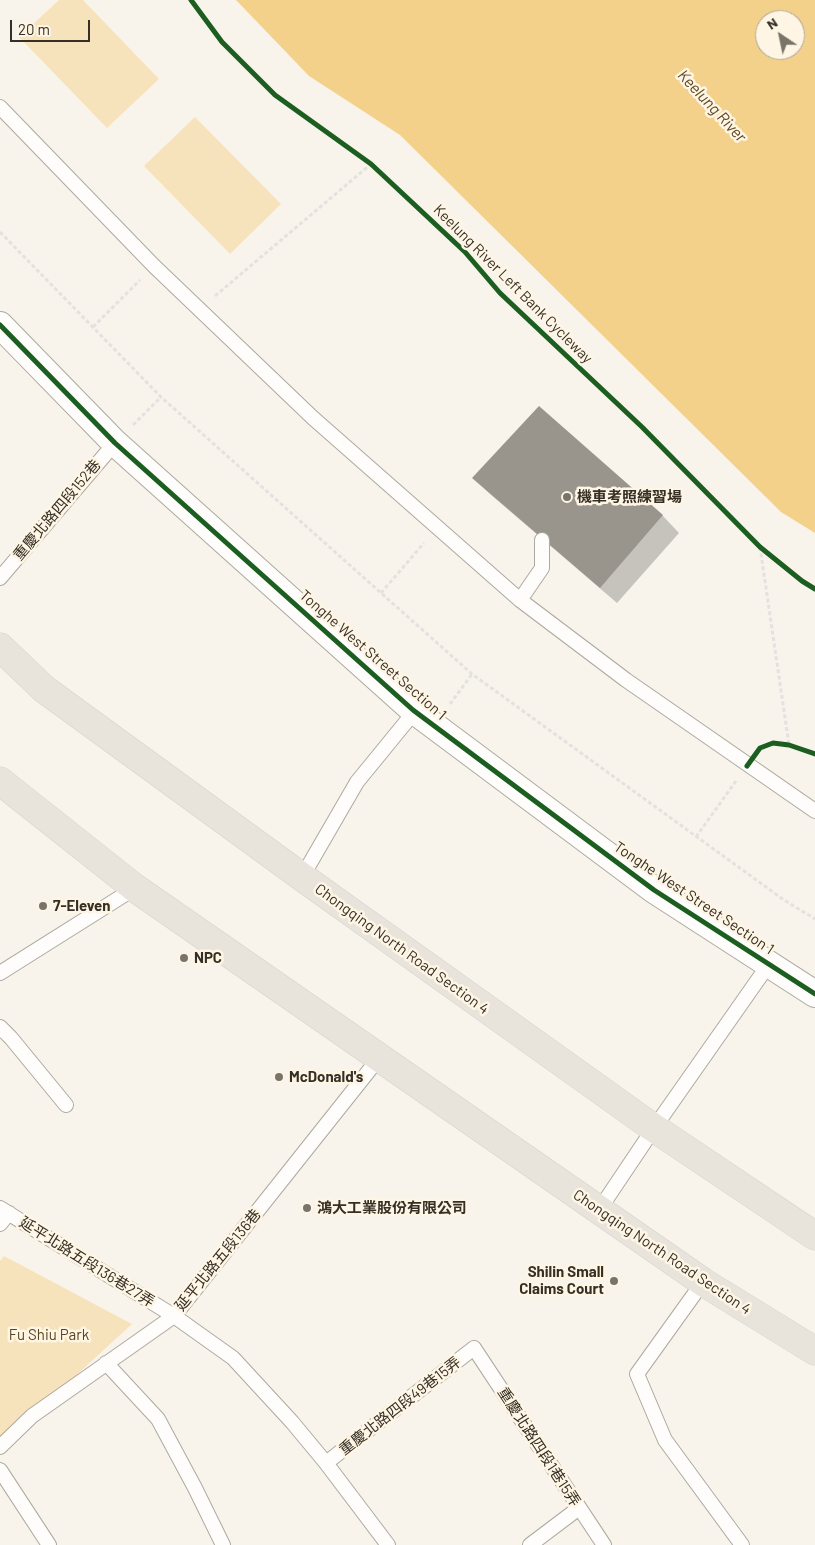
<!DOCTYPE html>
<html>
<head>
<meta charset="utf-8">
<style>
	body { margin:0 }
	#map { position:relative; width:815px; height:1545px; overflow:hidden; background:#f8f4eb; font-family:Barlow,sans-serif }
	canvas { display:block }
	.north { position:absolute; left:755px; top:10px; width:50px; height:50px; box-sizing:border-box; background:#fef5e5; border:1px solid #aea698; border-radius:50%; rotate:326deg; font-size:14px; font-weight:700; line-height:20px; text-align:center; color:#352f25 }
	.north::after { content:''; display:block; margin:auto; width:18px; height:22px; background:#79746a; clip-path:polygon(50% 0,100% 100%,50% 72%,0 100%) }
	.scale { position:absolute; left:10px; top:20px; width:80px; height:22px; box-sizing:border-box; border:2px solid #352f25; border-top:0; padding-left:6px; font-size:15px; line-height:18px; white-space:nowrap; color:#352f25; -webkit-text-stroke:4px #fef5e5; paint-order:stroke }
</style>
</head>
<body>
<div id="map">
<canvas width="815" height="1545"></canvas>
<div class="north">N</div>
<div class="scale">20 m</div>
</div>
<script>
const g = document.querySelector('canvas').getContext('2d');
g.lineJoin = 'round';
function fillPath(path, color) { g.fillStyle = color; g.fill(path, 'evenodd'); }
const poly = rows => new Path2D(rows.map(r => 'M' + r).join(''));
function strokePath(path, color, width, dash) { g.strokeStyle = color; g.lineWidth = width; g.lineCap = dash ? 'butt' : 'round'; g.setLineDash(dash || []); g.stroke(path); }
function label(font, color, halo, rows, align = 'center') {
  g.font = font + ' Barlow,"Noto Sans TC",sans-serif'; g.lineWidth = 5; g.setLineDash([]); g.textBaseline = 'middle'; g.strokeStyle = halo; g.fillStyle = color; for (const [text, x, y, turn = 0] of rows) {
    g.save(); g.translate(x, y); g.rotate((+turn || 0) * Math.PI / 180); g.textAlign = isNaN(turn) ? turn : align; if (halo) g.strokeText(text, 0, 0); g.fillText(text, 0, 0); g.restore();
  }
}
fillPath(poly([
	[59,0,83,0,159,79,107,128,19,37],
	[195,117,281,204,230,254,144,166],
	[4,1256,132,1324,0,1445,0,1261]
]), '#f7e3bb');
fillPath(poly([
	[236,0,815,0,815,533,781,512,400,135,309,76],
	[765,20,795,20,795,50,765,50]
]), '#f4d18b');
fillPath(poly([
	[539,408,663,516,679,533,617,603,490,494,473,478]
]), '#0003');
fillPath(poly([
	[539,406,663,515,600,588,472,478]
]), '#99958c');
const service = poly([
	[0,107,154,266,313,418,520,600,626,680,815,811],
	[0,578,115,443],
	[520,600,542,568,542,540],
	[302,877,357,782,415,711],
	[0,973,135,888],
	[0,1027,11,1038,66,1105],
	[0,1208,174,1316,233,1358,292,1422,326,1463,388,1545],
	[599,1210,654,1128,769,964],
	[0,1224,9,1213],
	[703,1282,637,1374,665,1440,742,1545],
	[106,1363,158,1419,195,1488,223,1545],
	[0,1447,32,1416,174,1316,379,1058],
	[326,1463,474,1348,604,1545],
	[0,1470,49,1545],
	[530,1545,579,1508]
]);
const minor = poly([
	[0,325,115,443,413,710,654,890,815,994]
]);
const primary = poly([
	[0,647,44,689,302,877,648,1124,815,1236],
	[0,781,135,888,703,1282,815,1351]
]);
strokePath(service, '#ada9a0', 16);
strokePath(minor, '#ada9a0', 28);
strokePath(primary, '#d4d1cc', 29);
strokePath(poly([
	[0,232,161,397,472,674,784,900,815,919],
	[215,296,371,164],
	[93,327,140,280],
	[133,425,161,397],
	[760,547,789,745],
	[381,593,424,543],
	[450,704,472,674],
	[761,748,773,743,789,745,815,754],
	[696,837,736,781]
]), '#e4e2e0', 3, [4, 2.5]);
strokePath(service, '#fefdfc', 14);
strokePath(minor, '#fefdfc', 26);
strokePath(primary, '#e8e4dc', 28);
strokePath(poly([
	[191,0,222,42,275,95,371,164,465,252,500,293,642,427,760,547,802,581,815,589],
	[0,325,115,443,413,710,654,890,815,994],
	[747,766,760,748,773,743,789,745,815,754]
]), '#1b5e20', 5);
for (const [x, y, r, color] of [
	[567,497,5,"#79746a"],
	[43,906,5,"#79746a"],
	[184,958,5,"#79746a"],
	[279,1077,5,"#79746a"],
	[307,1208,5,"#79746a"],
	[614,1281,5,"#79746a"]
]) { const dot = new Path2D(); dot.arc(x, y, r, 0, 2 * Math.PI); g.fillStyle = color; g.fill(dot); strokePath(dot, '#fef5e5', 2); }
label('15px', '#352f25', '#fef5e5', [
	["Keelung River Left Bank Cycleway",513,284,45],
	["重慶北路四段152巷",57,510,-50],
	["Tonghe West Street Section 1",373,655,41],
	["Tonghe West Street Section 1",694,898,34],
	["Chongqing North Road Section 4",402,949,36],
	["Chongqing North Road Section 4",662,1252,34],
	["延平北路五段136巷",218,1260,-51],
	["延平北路五段136巷27弄",87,1262,32],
	["重慶北路四段49巷15弄",400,1406,-38],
	["重慶北路四段1巷15弄",539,1447,57]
]);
label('bold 15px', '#352f25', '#fef5e5', [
	["機車考照練習場",577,497],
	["7-Eleven",53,906],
	["NPC",194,958],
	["McDonald's",289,1077],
	["鴻大工業股份有限公司",317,1208],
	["Shilin Small",604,1272,"right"],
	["Claims Court",604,1289,"right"]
], 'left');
label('15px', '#5a451e', '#fef5e5', [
	["Fu Shiu Park",49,1335]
]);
label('italic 16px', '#5d4921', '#fef5e5', [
	["Keelung River",712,106,47]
]);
</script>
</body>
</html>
